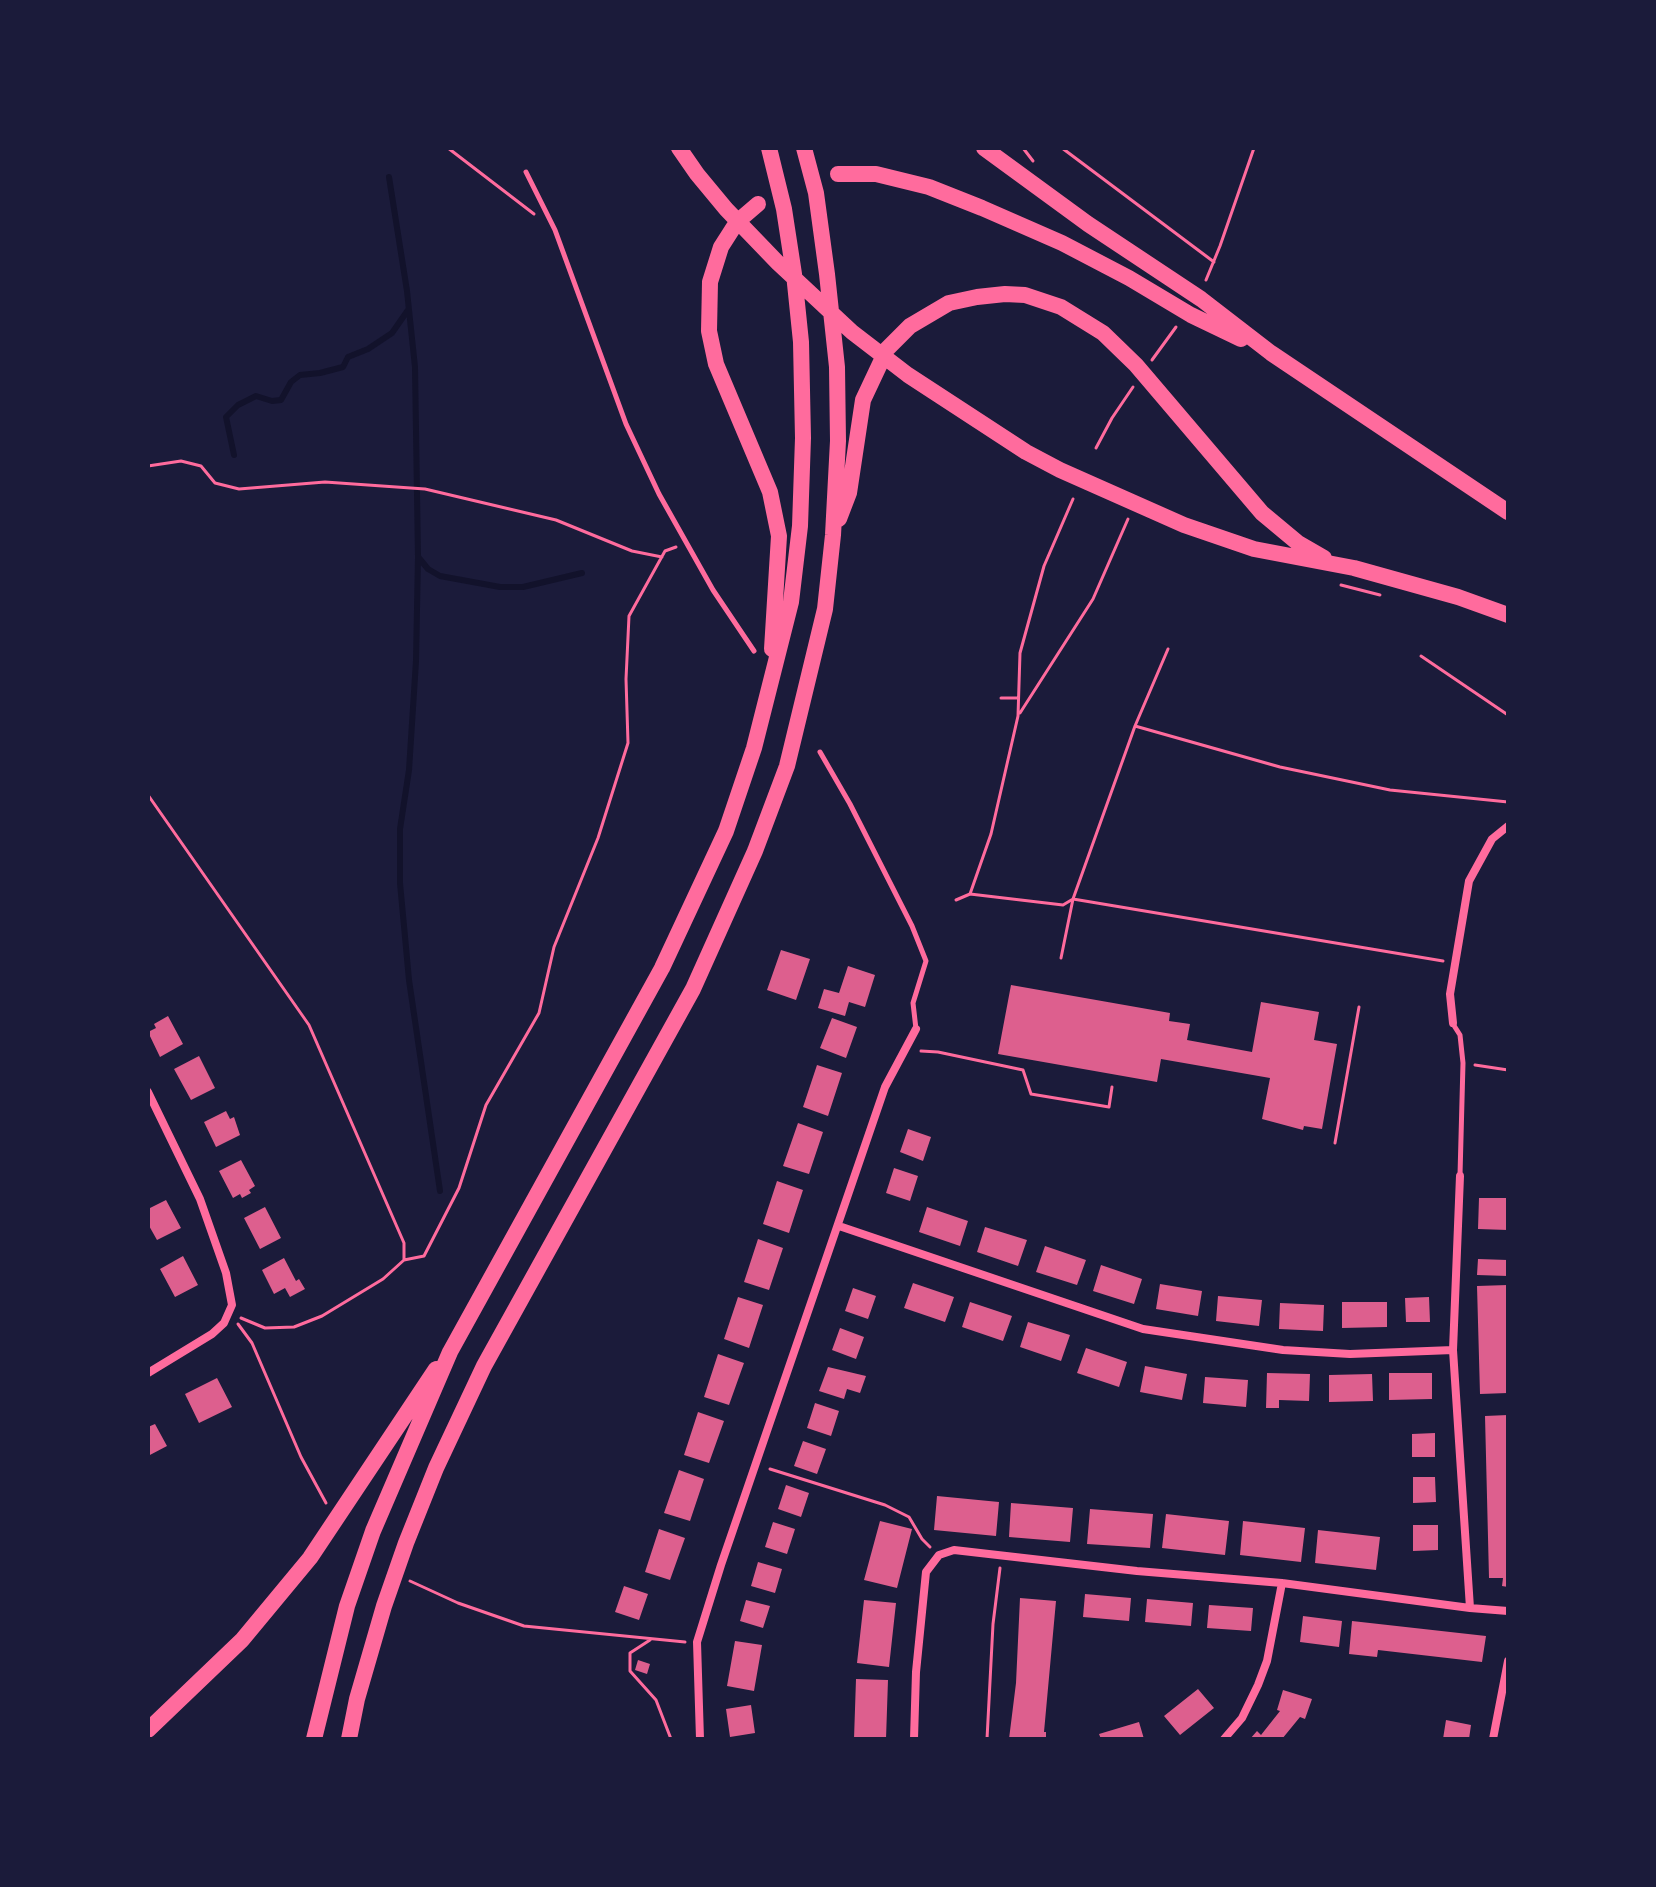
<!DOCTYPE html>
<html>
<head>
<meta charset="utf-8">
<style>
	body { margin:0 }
	#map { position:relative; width:1656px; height:1887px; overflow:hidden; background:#1b1b3a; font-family:"DejaVu Sans",sans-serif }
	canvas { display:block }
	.frame { position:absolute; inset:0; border:150px solid #1b1b3a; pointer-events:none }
</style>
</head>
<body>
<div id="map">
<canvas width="1656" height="1887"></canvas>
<div class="frame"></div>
</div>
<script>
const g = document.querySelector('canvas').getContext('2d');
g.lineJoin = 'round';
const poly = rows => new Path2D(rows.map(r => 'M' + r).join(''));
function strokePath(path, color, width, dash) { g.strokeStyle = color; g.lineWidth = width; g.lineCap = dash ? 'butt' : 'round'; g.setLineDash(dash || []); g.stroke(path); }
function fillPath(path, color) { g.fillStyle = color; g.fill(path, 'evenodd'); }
strokePath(poly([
	[389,177,407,291,415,367,418,557,416,661,409,770,400,829,400,883,409,980,440,1191],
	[234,455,226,417,238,405,256,396,272,401,281,400,291,382,300,375,320,373,343,367,348,357,368,349,392,333,408,310],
	[419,558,428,569,440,576,500,587,523,587,582,573]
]), '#12122b', 6);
fillPath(poly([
	[781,950,810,959,796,1000,767,990],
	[848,966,875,975,865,1007,849,1002,845,1016,818,1008,824,989,839,993],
	[1011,985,1170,1013,1169,1021,1190,1024,1187,1040,1252,1052,1261,1002,1319,1012,1314,1040,1337,1044,1322,1129,1304,1126,1303,1130,1262,1119,1270,1078,1161,1059,1157,1082,998,1054],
	[168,1016,183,1044,160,1057,148,1032,156,1028,154,1024],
	[832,1018,857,1027,846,1058,820,1048],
	[199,1056,215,1088,191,1100,174,1069],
	[817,1065,842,1073,828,1116,803,1107],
	[226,1111,230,1119,234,1117,240,1135,216,1147,204,1122],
	[798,1123,823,1132,809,1174,783,1166],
	[908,1129,931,1137,923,1161,900,1152],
	[241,1160,255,1186,249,1190,251,1193,242,1198,240,1194,233,1198,219,1171],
	[894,1168,918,1176,910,1201,886,1193],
	[777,1181,803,1190,789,1233,763,1224],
	[1479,1198,1508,1198,1508,1230,1478,1229],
	[166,1200,181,1228,157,1240,148,1224,148,1209],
	[265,1207,281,1238,260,1249,244,1218],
	[927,1207,968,1221,960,1246,919,1232],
	[985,1227,1027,1240,1018,1266,977,1252],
	[758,1239,783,1248,769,1290,744,1282],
	[1045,1246,1086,1260,1077,1285,1036,1272],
	[183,1256,198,1285,175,1297,160,1269],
	[284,1258,296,1281,299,1279,305,1289,290,1297,285,1288,274,1294,262,1270],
	[1478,1259,1508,1260,1508,1276,1477,1275],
	[1101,1265,1142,1279,1134,1304,1093,1291],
	[913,1283,954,1297,945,1322,904,1308],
	[1160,1284,1202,1291,1198,1316,1156,1309],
	[1508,1285,1508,1393,1480,1394,1477,1286],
	[853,1288,876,1296,868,1319,845,1311],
	[1218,1296,1262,1300,1259,1326,1216,1321],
	[738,1297,763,1305,749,1348,724,1339],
	[1429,1297,1430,1322,1406,1322,1405,1298],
	[970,1302,1012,1316,1003,1341,962,1327],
	[1342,1302,1387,1302,1387,1327,1342,1328],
	[1280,1303,1324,1305,1323,1331,1279,1329],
	[1028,1322,1070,1335,1061,1361,1020,1347],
	[840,1328,864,1337,856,1359,832,1350],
	[1086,1348,1127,1362,1119,1387,1077,1373],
	[718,1354,744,1363,729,1405,704,1397],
	[1145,1366,1187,1374,1182,1400,1140,1392],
	[828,1367,866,1376,860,1393,847,1389,844,1399,819,1391],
	[1267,1373,1310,1374,1309,1401,1279,1400,1279,1408,1266,1408],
	[1389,1373,1432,1373,1432,1399,1389,1400],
	[1372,1374,1373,1401,1329,1402,1329,1375],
	[1205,1377,1248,1380,1246,1407,1203,1403],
	[217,1378,232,1407,199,1423,185,1394],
	[815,1403,839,1411,831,1436,807,1428],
	[698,1412,724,1421,709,1463,684,1455],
	[1508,1415,1508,1587,1502,1586,1503,1578,1489,1578,1485,1416],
	[155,1424,167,1446,148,1456,148,1427],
	[1435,1433,1435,1457,1412,1457,1412,1434],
	[803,1441,826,1449,817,1474,794,1466],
	[679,1470,704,1479,690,1521,664,1513],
	[1413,1477,1435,1477,1436,1502,1413,1503],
	[786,1485,809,1493,801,1517,778,1509],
	[937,1496,999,1502,996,1536,934,1530],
	[1011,1503,1073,1508,1070,1542,1009,1537],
	[1090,1509,1153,1514,1150,1548,1087,1544],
	[1166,1514,1229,1521,1225,1555,1162,1548],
	[880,1521,912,1529,897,1588,864,1580],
	[1243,1521,1305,1528,1301,1562,1240,1555],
	[773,1522,795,1529,787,1554,765,1547],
	[1413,1525,1438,1525,1438,1550,1413,1551],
	[659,1529,685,1538,670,1580,645,1572],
	[1318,1530,1380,1537,1376,1570,1315,1563],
	[758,1562,782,1569,775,1593,751,1586],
	[624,1586,648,1594,639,1620,615,1612],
	[1085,1594,1131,1598,1129,1621,1083,1617],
	[1020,1598,1056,1601,1044,1732,1046,1732,1046,1739,1009,1739,1016,1683],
	[1147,1599,1193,1603,1191,1626,1145,1622],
	[746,1600,770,1606,763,1628,740,1621],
	[864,1600,896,1603,889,1667,857,1663],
	[1209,1605,1253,1608,1251,1631,1207,1628],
	[1303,1616,1342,1621,1339,1647,1300,1642],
	[1352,1621,1486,1636,1482,1662,1378,1650,1377,1657,1349,1654],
	[735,1641,762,1645,754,1691,727,1686],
	[638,1660,650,1664,647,1674,635,1670],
	[856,1679,888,1680,886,1739,854,1739],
	[1198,1689,1214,1708,1180,1735,1164,1716],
	[1283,1690,1312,1699,1305,1719,1300,1717,1282,1739,1250,1739,1257,1731,1261,1735,1280,1711,1277,1710],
	[751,1705,755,1733,730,1737,726,1709],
	[1446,1720,1471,1725,1469,1739,1443,1739],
	[1139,1722,1144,1739,1101,1739,1099,1734]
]), '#dd5f8e');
strokePath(poly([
	[448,148,534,214],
	[1023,148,1033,161],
	[1062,148,1214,262],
	[1206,280,1220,246,1254,148],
	[1152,360,1176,327],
	[1096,448,1112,418,1133,387],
	[148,466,181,461,201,466,215,483,239,489,325,482,425,489,556,520,632,551,662,557],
	[1341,585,1380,595],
	[1421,656,1508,715],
	[1001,698,1017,698],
	[1020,713,1093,599,1128,519],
	[1135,726,1280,767,1390,790,1508,802],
	[148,795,309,1025,404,1243,404,1260,383,1279,322,1316,294,1327,265,1328,241,1318],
	[970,894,1063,905,1073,899,1443,961],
	[956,900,970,894,991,834,1018,716,1020,653,1044,566,1073,499],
	[1061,958,1073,899,1135,726,1168,649],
	[921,1051,938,1052,1023,1070,1031,1094,1109,1107,1112,1087],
	[1475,1065,1508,1070],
	[1335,1143,1359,1007],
	[404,1260,424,1256,459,1188,486,1105,539,1013,554,947,598,838,628,743,626,679,629,616,665,551,676,547],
	[238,1324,252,1343,301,1457,326,1503],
	[770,1469,885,1505,909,1517,922,1539,930,1547],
	[410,1581,458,1603,524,1626,685,1642],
	[650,1640,630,1653,630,1671,656,1700,671,1739],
	[987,1739,993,1624,1000,1568]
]), '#ff6b9d', 3);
strokePath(poly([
	[526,172,555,230,626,424,659,494,713,590,754,651],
	[820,752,850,804,912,926,926,961,913,1003,916,1029],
	[1453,1024,1460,1035,1463,1063,1460,1175]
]), '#ff6b9d', 5);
strokePath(poly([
	[1453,1023,1450,994,1469,881,1492,839,1508,826],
	[148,1092,200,1199,226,1273,232,1305,224,1323,212,1334,148,1373],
	[1460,1176,1453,1350,1470,1608],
	[839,1226,1143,1329,1283,1350,1350,1354,1453,1350],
	[700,1739,697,1642,721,1565,885,1087,916,1029],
	[914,1739,916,1672,926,1572,939,1555,954,1550,1137,1571,1282,1583,1470,1608,1508,1611],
	[1224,1739,1242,1718,1258,1685,1267,1661,1282,1583],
	[1493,1739,1508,1661]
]), '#ff6b9d', 8);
strokePath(poly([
	[679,148,697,174,726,209,778,263,852,332,908,375,1026,452,1060,470,1184,525,1254,549,1354,568,1458,597,1508,615],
	[984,148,1088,224,1201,299,1271,353,1508,512],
	[838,174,876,174,929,187,982,208,1062,243,1129,278,1191,315,1241,339],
	[758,204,737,222,721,247,710,282,709,331,716,364,770,492,779,536,772,649],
	[839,519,849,493,863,400,887,349,910,326,949,303,977,297,1005,294,1025,295,1061,307,1103,333,1136,365,1262,513,1298,543,1324,558],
	[148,1730,242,1640,310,1558,436,1369],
	[314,1739,347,1606,373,1531,450,1352,662,968,726,831,754,748,791,602,800,526,803,438,801,342,794,274,784,209,769,148],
	[349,1739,357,1699,384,1606,406,1543,436,1468,484,1366,693,989,755,851,787,766,825,609,833,535,838,441,837,367,827,274,816,193,804,148]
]), '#ff6b9d', 16);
</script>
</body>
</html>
